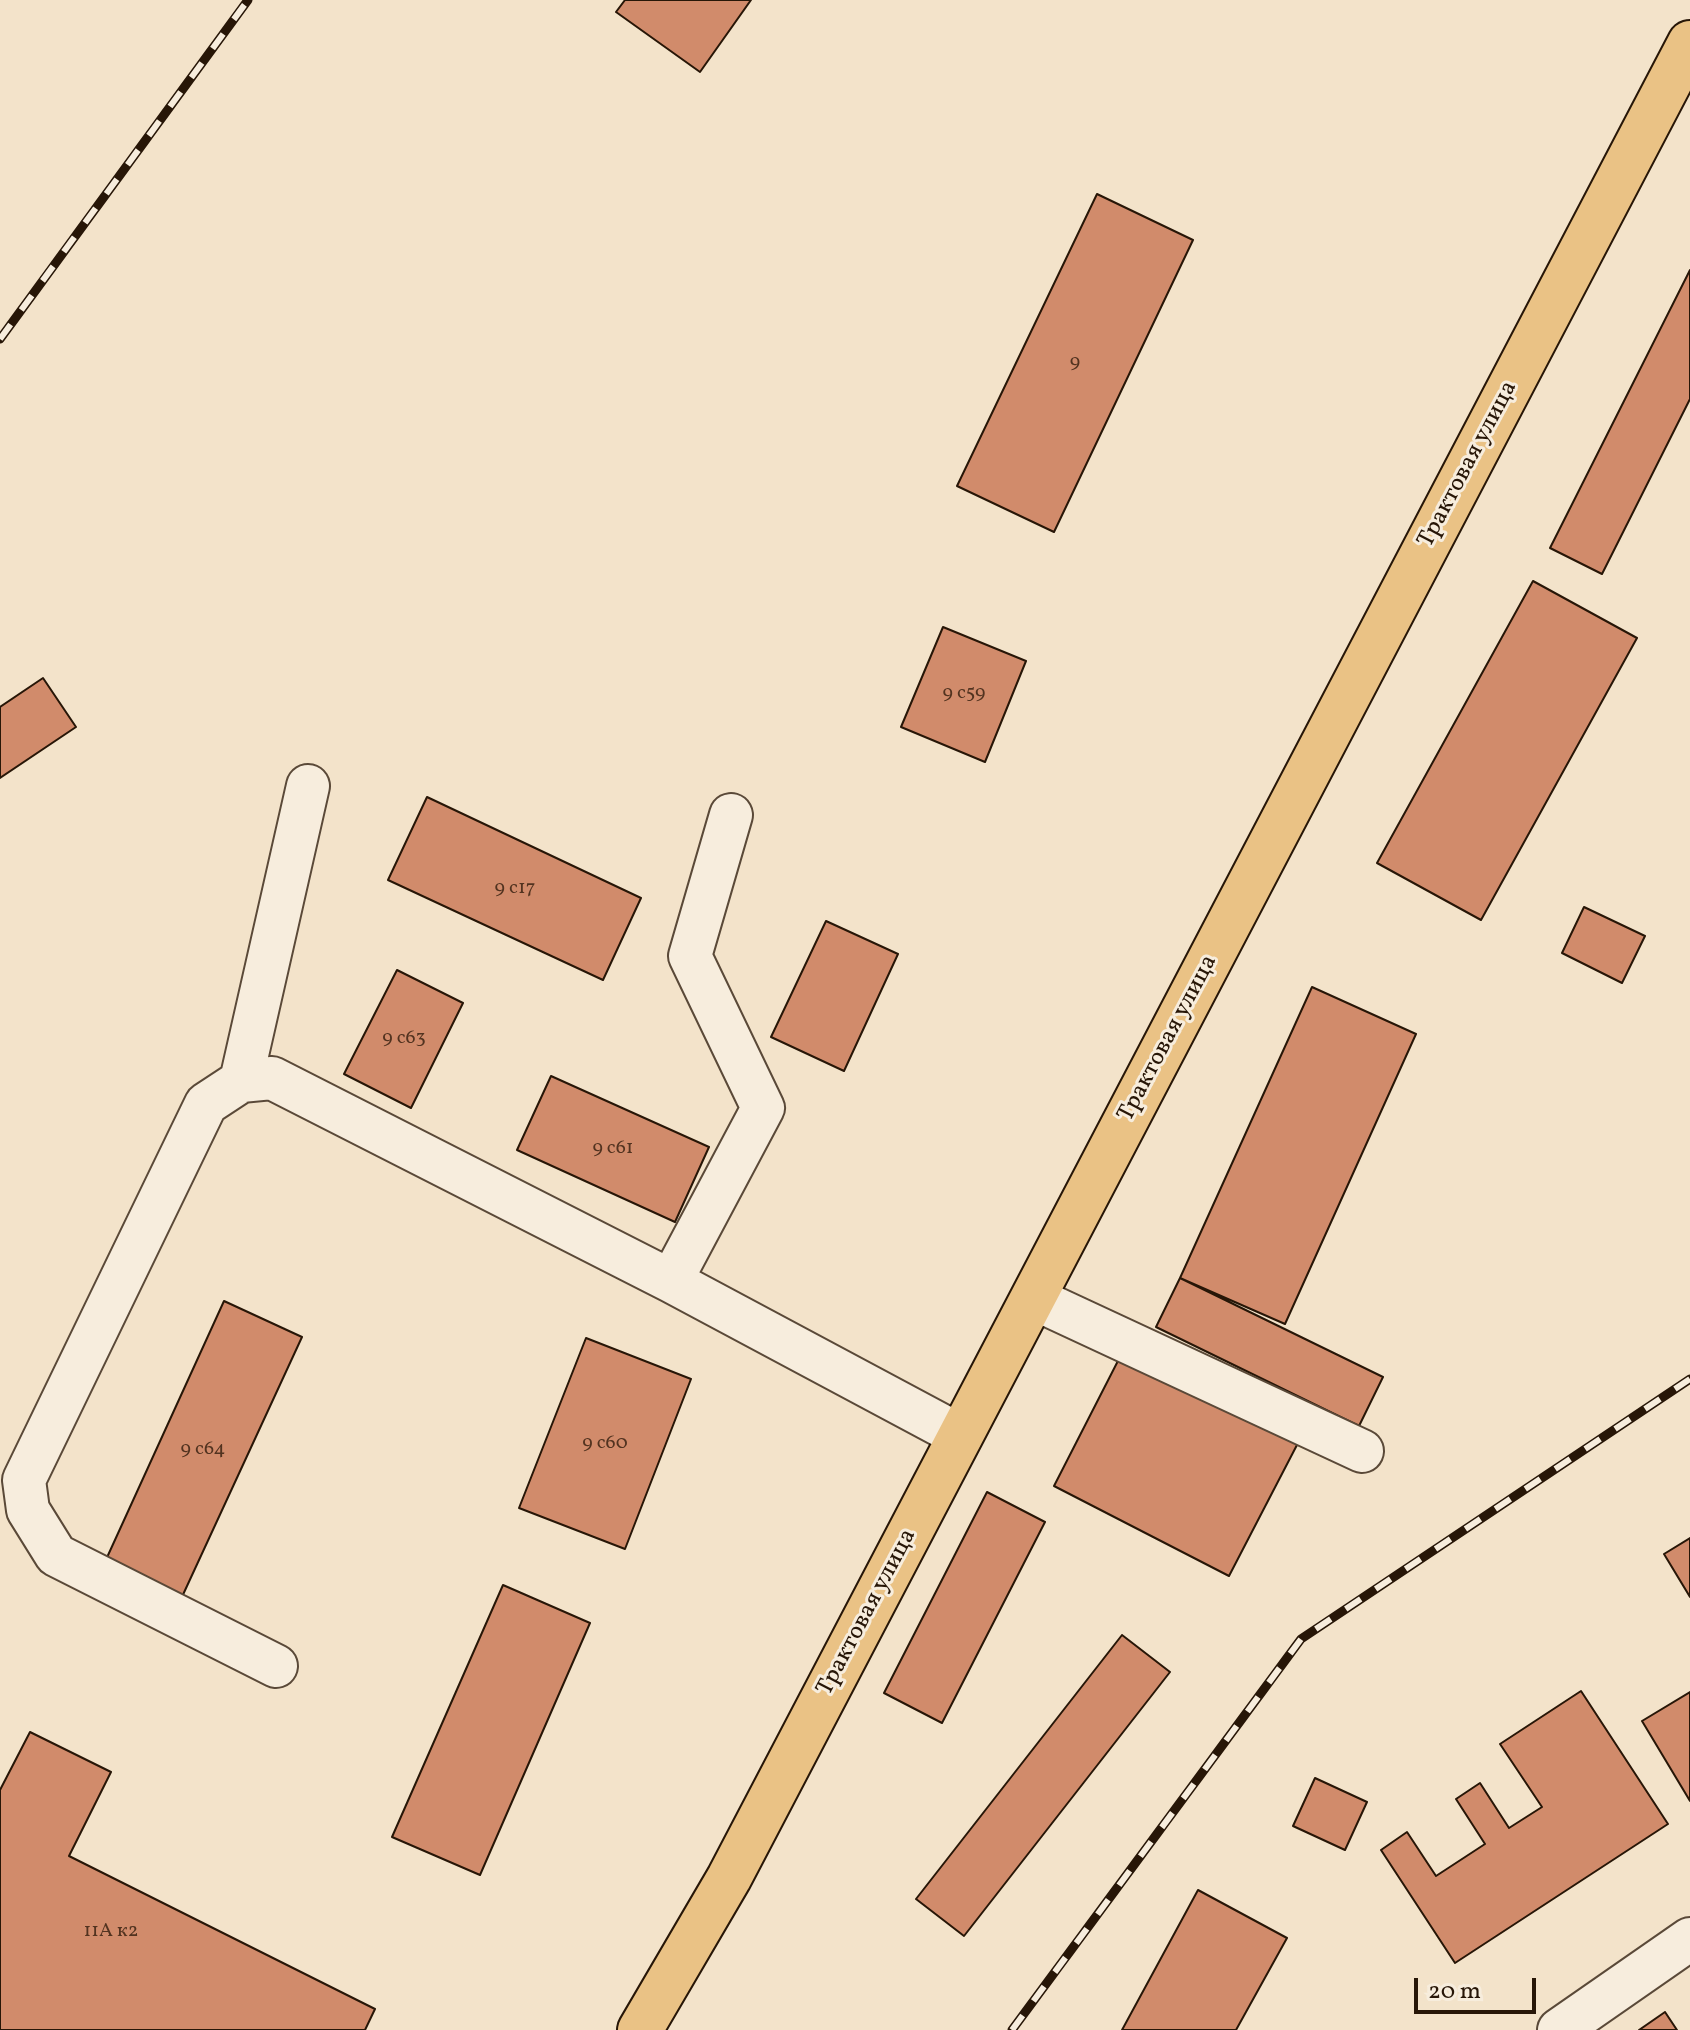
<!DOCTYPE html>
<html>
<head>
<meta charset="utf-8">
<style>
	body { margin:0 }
	#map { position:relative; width:1690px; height:2030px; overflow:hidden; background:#f3e3ca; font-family:Vollkorn,serif }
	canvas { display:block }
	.scale { position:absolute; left:1414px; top:1978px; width:122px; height:36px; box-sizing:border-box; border:4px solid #271607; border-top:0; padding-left:10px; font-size:24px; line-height:28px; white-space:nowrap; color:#271607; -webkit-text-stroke:6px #f7eddd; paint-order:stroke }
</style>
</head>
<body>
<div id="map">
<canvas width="1690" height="2030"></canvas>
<div class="scale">20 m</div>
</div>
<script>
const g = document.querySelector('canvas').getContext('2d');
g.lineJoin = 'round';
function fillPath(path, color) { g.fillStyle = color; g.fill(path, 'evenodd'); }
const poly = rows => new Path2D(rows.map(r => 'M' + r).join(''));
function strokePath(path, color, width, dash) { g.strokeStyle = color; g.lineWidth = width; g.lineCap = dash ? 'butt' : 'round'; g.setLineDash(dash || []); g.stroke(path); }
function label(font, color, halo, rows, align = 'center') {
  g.font = font + ' Vollkorn,serif'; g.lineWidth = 6; g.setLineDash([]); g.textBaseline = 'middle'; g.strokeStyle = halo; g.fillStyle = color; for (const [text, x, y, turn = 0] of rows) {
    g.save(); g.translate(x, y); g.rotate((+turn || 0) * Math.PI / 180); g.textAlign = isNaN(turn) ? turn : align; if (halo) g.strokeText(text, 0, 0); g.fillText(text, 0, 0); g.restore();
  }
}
const building = poly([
	[625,0,751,0,700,72,616,12,625,0],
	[1097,194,1193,240,1054,532,957,486,1097,194],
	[1690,270,1690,399,1602,574,1550,548,1690,270],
	[1533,581,1637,638,1481,920,1377,863,1533,581],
	[943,627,1026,661,985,762,901,727,943,627],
	[43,678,76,727,0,778,0,707,43,678],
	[427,797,641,898,603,980,388,880,427,797],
	[1584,907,1645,936,1622,983,1562,953,1584,907],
	[826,921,898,954,844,1071,771,1037,826,921],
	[397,970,463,1003,411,1108,344,1074,397,970],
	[1312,987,1416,1034,1285,1324,1180,1278,1312,987],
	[551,1076,709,1147,675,1222,517,1150,551,1076],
	[1180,1278,1383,1377,1359,1426,1156,1327,1180,1278],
	[224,1301,302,1337,181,1599,104,1564,224,1301],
	[586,1338,691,1379,625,1549,519,1508,586,1338],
	[1122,1353,1298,1443,1229,1576,1054,1486,1122,1353],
	[987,1492,1045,1522,942,1723,884,1693,987,1492],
	[1690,1538,1690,1597,1664,1554,1690,1538],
	[503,1585,590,1623,480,1875,392,1837,503,1585],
	[1122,1635,1170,1672,964,1936,916,1899,1122,1635],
	[1581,1691,1668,1824,1455,1963,1381,1850,1407,1832,1436,1876,1485,1844,1456,1799,1480,1783,1509,1828,1542,1807,1500,1744,1581,1691],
	[1690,1692,1690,1801,1642,1721,1690,1692],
	[30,1732,111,1772,69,1856,375,2009,365,2030,0,2030,0,1790,30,1732],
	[1315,1778,1367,1802,1345,1850,1293,1826,1315,1778],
	[1198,1890,1287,1938,1236,2030,1122,2030,1198,1890],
	[1665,2012,1677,2030,1639,2030,1665,2012]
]);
fillPath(building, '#d18b6b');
strokePath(building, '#271607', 2);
const minor = poly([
	[241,1081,308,786],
	[671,1281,763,1108,690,956,731,815],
	[1033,1298,1362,1451],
	[276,1666,56,1555,28,1510,24,1480,206,1104,241,1081,272,1078,671,1281,961,1436],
	[1559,2030,1690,1939]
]);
const major = poly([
	[640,2030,729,1878,1690,43]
]);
strokePath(minor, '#5a4938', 46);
strokePath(major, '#271607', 48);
strokePath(minor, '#f7eddd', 42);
strokePath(major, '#eac285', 44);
const rail = poly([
	[0,339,248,0],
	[1012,2030,1301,1639,1690,1379]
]);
strokePath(rail, '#271607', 9);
strokePath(rail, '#f7eddd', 6, [18]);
label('20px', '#523320', null, [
	["9",1075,363],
	["9 c59",964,694],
	["9 с17",515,889],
	["9 с63",404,1039],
	["9 с61",613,1149],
	["9 с60",605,1444],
	["9 с64",203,1450],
	["11А к2",111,1932]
]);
label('24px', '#271607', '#f7eddd', [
	["Трактовая улица",1469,465,-62],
	["Трактовая улица",1169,1039,-62],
	["Трактовая улица",868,1613,-62]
]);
</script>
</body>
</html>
